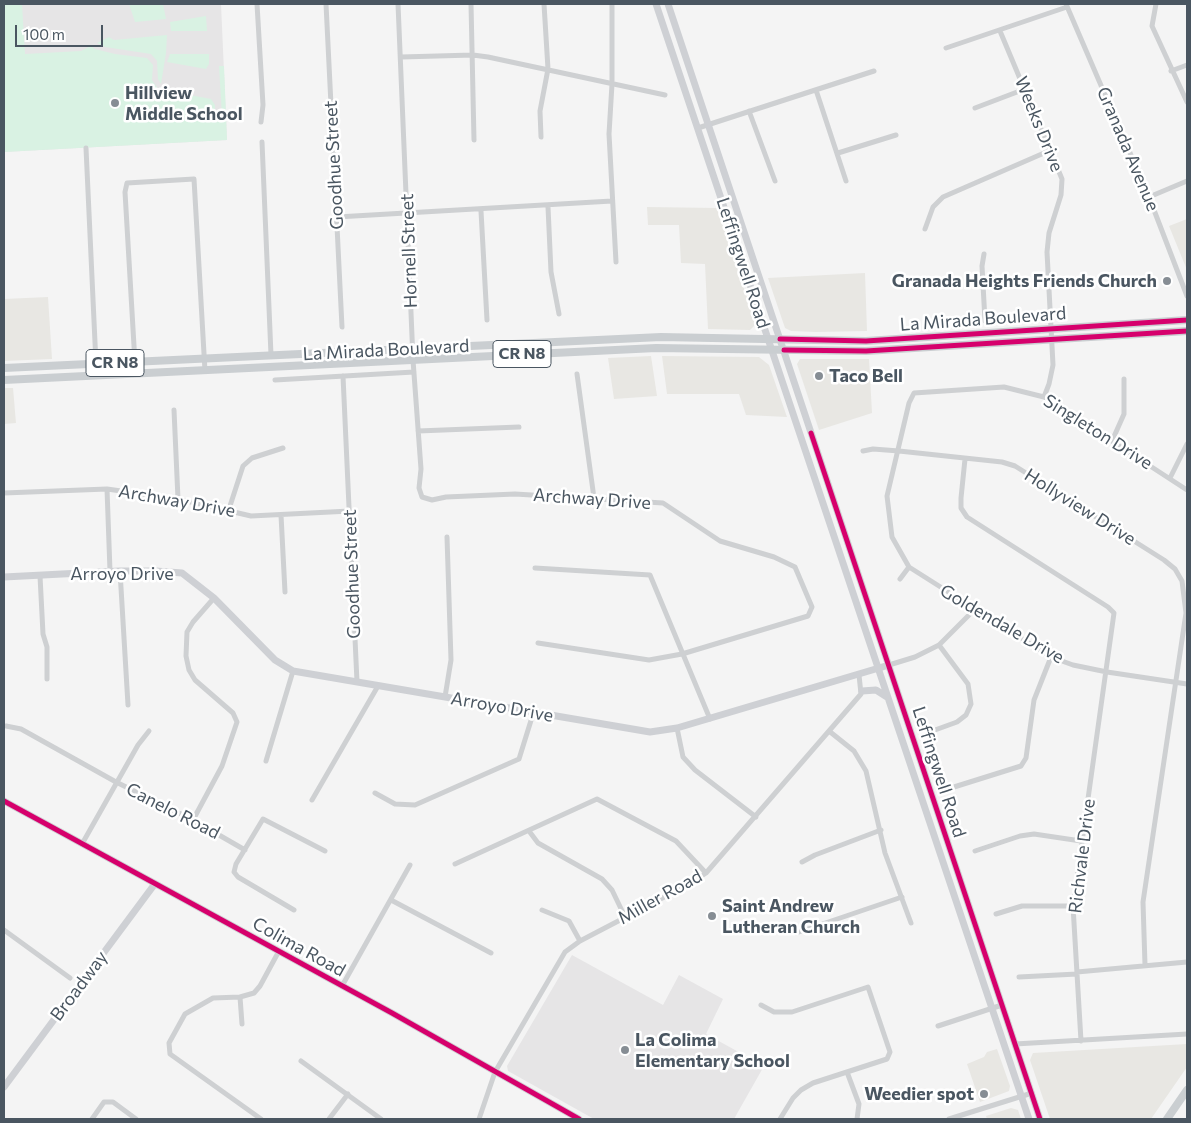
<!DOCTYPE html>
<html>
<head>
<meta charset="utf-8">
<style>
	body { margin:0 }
	#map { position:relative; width:1191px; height:1123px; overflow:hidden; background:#f4f4f4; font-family:Commissioner,sans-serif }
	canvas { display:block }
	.frame { position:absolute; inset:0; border:5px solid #4a5661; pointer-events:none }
	.scale { position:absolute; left:15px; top:25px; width:88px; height:22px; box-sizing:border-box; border:2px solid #4a5661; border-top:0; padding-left:6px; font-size:15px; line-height:18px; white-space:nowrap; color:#4a5661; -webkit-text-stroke:4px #fff; paint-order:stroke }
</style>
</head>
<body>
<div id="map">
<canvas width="1191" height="1123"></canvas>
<div class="frame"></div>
<div class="scale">100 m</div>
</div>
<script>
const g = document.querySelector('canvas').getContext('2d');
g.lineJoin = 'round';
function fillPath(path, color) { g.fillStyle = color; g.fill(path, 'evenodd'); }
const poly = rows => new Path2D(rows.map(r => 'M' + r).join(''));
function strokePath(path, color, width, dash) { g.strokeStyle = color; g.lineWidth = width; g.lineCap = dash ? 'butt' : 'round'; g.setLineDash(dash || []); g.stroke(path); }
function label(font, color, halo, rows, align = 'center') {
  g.font = font + ' Commissioner,sans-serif'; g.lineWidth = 5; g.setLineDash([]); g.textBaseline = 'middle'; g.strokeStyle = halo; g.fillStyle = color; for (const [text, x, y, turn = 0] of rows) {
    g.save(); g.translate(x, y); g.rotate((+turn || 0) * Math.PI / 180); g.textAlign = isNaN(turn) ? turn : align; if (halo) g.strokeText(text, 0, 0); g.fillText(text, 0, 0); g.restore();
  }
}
fillPath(poly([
	[647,207,717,208,756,324,750,330,708,329,705,264,681,263,679,225,648,225],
	[1187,219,1187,270,1169,226],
	[865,273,867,331,816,332,791,331,785,328,768,278],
	[48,297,52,359,4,361,4,299],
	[651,356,657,396,614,399,608,358],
	[662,356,759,357,769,365,787,417,746,415,739,394,667,394],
	[800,359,869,359,872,413,819,430,797,364],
	[4,388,13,388,16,423,4,424],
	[1187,1044,1187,1067,1151,1119,1050,1119,1030,1060,1033,1053],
	[997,1049,1010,1086,1009,1091,980,1102,967,1064,984,1057,987,1052],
	[1011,1108,1018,1110,1021,1119,987,1119,986,1116]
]), '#e8e7e3');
fillPath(poly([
	[4,4,221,4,227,140,4,152],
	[572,955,663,1005,679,975,723,999,706,1034,764,1066,734,1119,594,1119,508,1071,507,1066]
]), '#e6e5e6');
fillPath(poly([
	[4,4,22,4,25,54,81,51,91,46,95,49,115,54,147,58,153,65,152,80,158,89,211,99,215,105,215,116,222,116,219,66,224,66,227,140,4,152],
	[129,4,163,4,166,19,135,22],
	[206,16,207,31,171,31,170,22],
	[167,35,166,53,161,84,158,79,157,61,151,54,105,47,97,43,109,37,114,40],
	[170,54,209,54,209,64,206,69,167,62]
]), '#d9f2e3');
strokePath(poly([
	[257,4,263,105,261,122],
	[326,4,342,327],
	[398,4,413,360,421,469,419,488,422,497,432,500,446,497,515,494,663,503,720,541,774,557,795,567,812,607,808,616,682,654,649,660,538,643],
	[471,4,474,140],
	[612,4,612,84,609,134,616,262],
	[1066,4,1149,197,1187,296],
	[1156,4,1152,26,1187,102],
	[1000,31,1062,179,1061,195,1049,233,1047,252,1053,365,1049,384,1044,397],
	[946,48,1067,7],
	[401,57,473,55,488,57,665,95],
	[1171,71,1187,65],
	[816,90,846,181],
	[975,108,1025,89],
	[749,111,775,181],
	[698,128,874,71],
	[541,137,540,111,548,69,544,4],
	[262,142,271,355],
	[86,148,96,364],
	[838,153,896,135],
	[1149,197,1187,181],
	[548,207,551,272,559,314],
	[481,211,487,320],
	[337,217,612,201],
	[925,229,933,207,943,197,1051,150],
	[984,254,982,266,985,321,1051,318],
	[135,363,125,192,127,183,194,179,205,371],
	[577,374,594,498],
	[343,376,357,682],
	[275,380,414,372],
	[174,410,178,499],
	[418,431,519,427],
	[1112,441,1124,414,1124,379],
	[863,451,873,449,899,451,1002,462,1015,466,1164,560,1175,569,1182,581,1186,613,1143,902,1145,965],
	[965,459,961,498,961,508,967,517,1108,607,1114,613,1073,906,1081,1041],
	[1170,478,1187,444],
	[107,489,110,571],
	[4,493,107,489,178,499,251,516,350,511],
	[229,509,243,466,252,458,283,448],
	[281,515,285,592],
	[909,567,1051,657,1073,665,1107,672,1187,684],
	[535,568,650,575,710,719],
	[120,571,128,705],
	[40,576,43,634,47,647,47,679],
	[900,579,909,567,892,537,887,496,909,403,914,393,1004,387,1044,397,1187,490],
	[889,665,915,657,939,645,974,610],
	[445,697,451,660,447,537],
	[6,726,21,729,116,782,193,820,245,850],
	[677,728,683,757,695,770,756,817],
	[935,730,957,722,966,715,971,704,968,684,939,645],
	[829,731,854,751,866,771,885,853,911,923],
	[266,761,293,671],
	[954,787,1021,766,1026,758,1034,700,1051,657],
	[375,793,395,804,415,805,519,759,533,714],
	[312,800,378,686],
	[193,820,222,766,237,722,233,713,195,680,189,670,186,656,187,632,193,622,214,598],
	[529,831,538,843,602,879,612,890,625,917],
	[82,844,138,745,149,731],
	[975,851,1020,836,1034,834,1081,841],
	[802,862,815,855,881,830],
	[455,864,597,799,676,841,706,873],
	[391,900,491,953],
	[294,910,238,877,234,872,236,864,263,819,325,851],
	[542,910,569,921,580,941],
	[996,914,1022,906,1073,906],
	[4,930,70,978],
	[796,933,902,897],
	[1077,972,1187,962],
	[1019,977,1077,974],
	[342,986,410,865],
	[240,997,242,1024],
	[761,1005,774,1012,792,1012,868,987,890,1052,887,1059,813,1083,801,1090,793,1098,780,1119],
	[938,1026,1002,1005],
	[1015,1044,1187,1034],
	[301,1061,381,1119],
	[847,1072,859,1104,857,1119],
	[92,1119,104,1102,113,1102,136,1119],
	[261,1119,170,1054,169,1043,185,1014,213,998,240,997,254,993,260,986,279,951],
	[329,1119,348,1094],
	[479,1119,495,1072,565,952,580,941,691,883,706,873,861,694,859,675],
	[949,1119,1032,1093]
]), '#ced0d2', 5);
strokePath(poly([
	[656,4,1029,1119],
	[668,4,1040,1119],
	[4,577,120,571,156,571,182,573,214,598,275,660,293,671,650,732,677,728,889,665],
	[862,691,876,690,887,697],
	[4,801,392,1013,579,1119],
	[4,1087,154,885]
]), '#ced0d4', 7);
strokePath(poly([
	[4,368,661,337,866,341,1187,320],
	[4,380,656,348,866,351,1187,331],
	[1167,1119,1187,1090]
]), '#caced1', 8);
strokePath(poly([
	[780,339,866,341,1187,320],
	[784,350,866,351,1187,331],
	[811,433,1040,1119],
	[4,801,392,1013,579,1119]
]), '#d6006c', 5);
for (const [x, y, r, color] of [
	[115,103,5,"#868d94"],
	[1167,281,5,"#868d94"],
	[819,376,5,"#868d94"],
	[712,916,5,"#868d94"],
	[625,1050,5,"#868d94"],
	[984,1094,5,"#868d94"]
]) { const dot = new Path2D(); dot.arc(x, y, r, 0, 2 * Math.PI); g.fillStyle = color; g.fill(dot); strokePath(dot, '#fff', 2); }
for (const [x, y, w] of [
	[522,354,58],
	[115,363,58]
]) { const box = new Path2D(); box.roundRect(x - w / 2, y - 13.5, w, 27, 4); g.fillStyle = '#fff'; g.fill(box); strokePath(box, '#4a5661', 1); }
label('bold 16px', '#4a5661', null, [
	["CR N8",522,354],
	["CR N8",115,363]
]);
label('bold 18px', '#4a5661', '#fff', [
	["Hillview",125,93],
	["Middle School",125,114],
	["Granada Heights Friends Church",1157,281,"right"],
	["Taco Bell",829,376],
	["Saint Andrew",722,906],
	["Lutheran Church",722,927],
	["La Colima",635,1040],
	["Elementary School",635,1061],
	["Weedier spot",974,1094,"right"]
], 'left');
label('18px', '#4a5661', '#fff', [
	["Weeks Drive",1039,124,68],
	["Granada Avenue",1128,149,67],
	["Goodhue Street",334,165,-93],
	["Hornell Street",409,251,-92],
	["Leffingwell Road",743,263,72],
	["La Mirada Boulevard",983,319,-4],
	["La Mirada Boulevard",386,350,-3],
	["Singleton Drive",1098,432,32],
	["Archway Drive",592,499,4],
	["Archway Drive",177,501,10],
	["Hollyview Drive",1080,507,32],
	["Arroyo Drive",122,574],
	["Goodhue Street",352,574,-92],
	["Goldendale Drive",1002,624,30],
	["Arroyo Drive",502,707,10],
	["Leffingwell Road",939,772,72],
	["Canelo Road",173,811,27],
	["Richvale Drive",1082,856,-83],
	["Miller Road",660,897,-29],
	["Colima Road",299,947,29],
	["Broadway",79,986,-53]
]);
</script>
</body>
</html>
